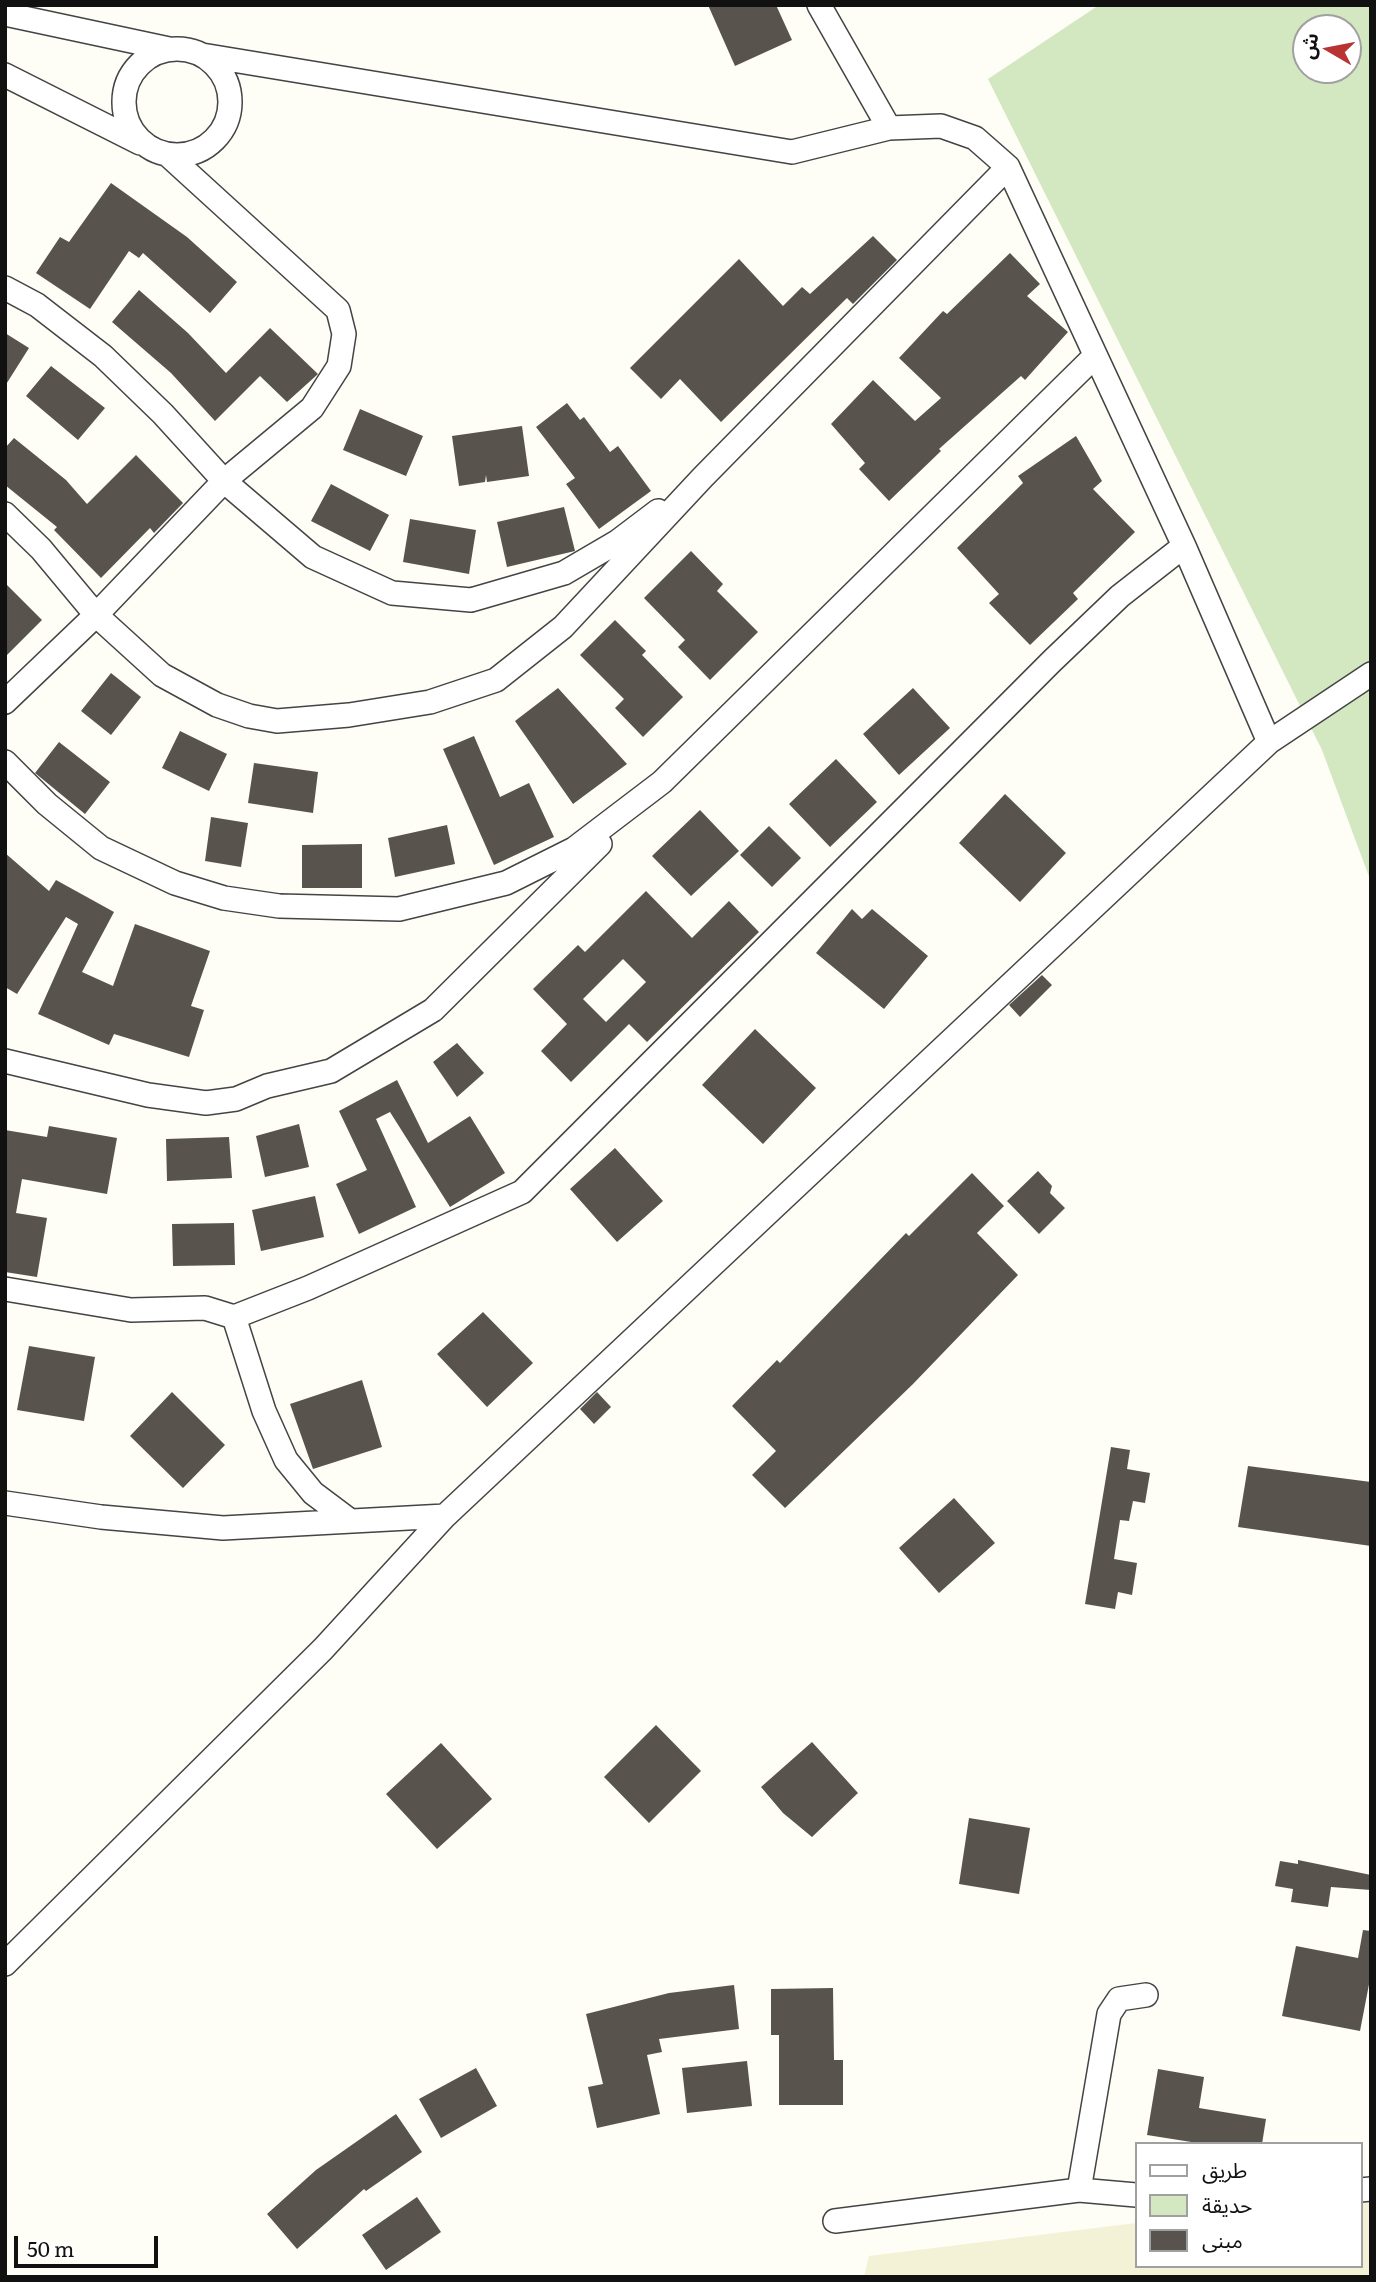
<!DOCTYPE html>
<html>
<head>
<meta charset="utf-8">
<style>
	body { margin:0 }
	#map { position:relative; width:1376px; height:2282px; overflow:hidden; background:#fefdf6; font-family:Literata,"Noto Sans Arabic",serif }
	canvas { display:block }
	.frame { position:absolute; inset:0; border:7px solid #111; pointer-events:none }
	.legend { position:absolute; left:1135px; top:2142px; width:228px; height:126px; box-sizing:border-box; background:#fff; border:2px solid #a0a0a0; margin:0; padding:9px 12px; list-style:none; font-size:21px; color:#111 }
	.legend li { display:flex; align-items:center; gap:14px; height:35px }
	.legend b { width:35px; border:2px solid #a0a0a0 }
	.north { position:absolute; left:1292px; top:14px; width:70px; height:70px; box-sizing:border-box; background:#fff; border:2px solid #a0a0a0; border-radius:50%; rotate:280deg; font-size:19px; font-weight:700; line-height:28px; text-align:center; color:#111 }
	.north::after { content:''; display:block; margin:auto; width:24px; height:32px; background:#b83332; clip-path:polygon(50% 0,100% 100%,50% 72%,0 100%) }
	.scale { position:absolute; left:14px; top:2236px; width:144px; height:32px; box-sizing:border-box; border:4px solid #111; border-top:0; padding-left:9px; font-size:21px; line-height:24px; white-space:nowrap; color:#111; -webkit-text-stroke:5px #fff; paint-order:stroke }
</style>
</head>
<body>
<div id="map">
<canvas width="1376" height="2282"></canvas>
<div class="frame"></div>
<ul class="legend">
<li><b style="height:9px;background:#fff"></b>طريق</li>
<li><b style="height:19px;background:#d3e7c0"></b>حديقة</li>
<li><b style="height:19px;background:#59534e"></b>مبنى</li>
</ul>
<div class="north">ش</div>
<div class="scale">50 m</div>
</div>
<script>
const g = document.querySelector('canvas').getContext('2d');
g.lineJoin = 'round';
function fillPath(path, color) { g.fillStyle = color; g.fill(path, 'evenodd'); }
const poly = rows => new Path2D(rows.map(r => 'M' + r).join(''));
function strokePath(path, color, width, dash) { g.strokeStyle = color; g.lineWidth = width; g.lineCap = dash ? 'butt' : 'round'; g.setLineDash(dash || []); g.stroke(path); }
fillPath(poly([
	[1371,2194,1371,2277,864,2277,869,2256,1136,2223,1136,2266,1360,2266,1360,2196]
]), '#f3f2d7');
fillPath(poly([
	[1099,5,1371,5,1371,882,1322,750,988,79],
	[1306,28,1348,28,1348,70,1306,70]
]), '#d3e7c0');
fillPath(poly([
	[708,5,776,5,792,40,735,66],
	[111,183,187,237,237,282,210,313,143,253,139,258,129,251,90,309,36,273,60,237,69,242],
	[873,236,897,260,853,304,847,298,721,422,680,379,661,399,630,368,739,259,783,306,802,287,810,294],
	[1010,253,1040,284,1027,296,1068,332,1025,380,1021,376,939,449,941,451,889,501,859,469,865,463,831,424,873,380,915,421,941,398,899,358,943,311,947,314],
	[139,290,188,333,226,373,270,328,318,374,287,402,260,376,215,421,171,373,112,322],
	[5,333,29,348,5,386],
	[51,366,105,408,78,440,26,396],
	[567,403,580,420,584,417,610,452,618,446,651,491,599,529,566,484,575,478,536,427],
	[360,409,423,436,406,476,343,450],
	[522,426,529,476,487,482,486,475,485,482,459,486,452,436],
	[1076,436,1102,481,1093,489,1135,532,1073,593,1078,599,1030,645,989,603,999,594,957,548,1023,483,1018,476],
	[14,438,66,480,87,504,136,455,183,503,154,533,150,528,101,578,54,530,57,527,5,485,5,448],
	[331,484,389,515,370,551,311,521],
	[564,507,575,551,507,567,497,522],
	[410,519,476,530,469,574,403,562],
	[691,551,723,584,717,591,758,632,710,680,678,647,685,640,644,598],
	[5,583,42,620,5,657],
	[615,620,646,651,642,655,683,697,643,737,615,708,624,699,580,655],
	[111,673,141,697,111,735,81,711],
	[558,688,627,764,573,804,515,721],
	[913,688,950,728,899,775,863,734],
	[180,731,227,754,209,791,162,768],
	[474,736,500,797,529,783,554,837,494,865,443,749],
	[59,742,110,782,85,814,35,773],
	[836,759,877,802,830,847,789,804],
	[254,763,318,772,313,813,248,803],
	[1005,794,1066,853,1020,902,959,843],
	[700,810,739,851,691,896,652,856],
	[211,817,248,823,241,867,205,861],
	[447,825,455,864,395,877,388,838],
	[769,826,801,858,772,887,740,855],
	[362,844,362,888,302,888,302,845],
	[5,853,49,891,56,880,114,912,82,972,113,986,135,924,210,951,191,1006,204,1010,189,1057,114,1034,109,1045,38,1014,78,924,66,917,17,994,5,987],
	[646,891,692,938,729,901,759,932,647,1042,629,1024,571,1082,541,1051,567,1024,533,989,578,945,585,952],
	[623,959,646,982,606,1022,583,999],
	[852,909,862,919,872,909,928,956,884,1009,816,953],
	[1042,975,1052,985,1020,1017,1009,1005],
	[755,1029,816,1088,763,1144,702,1085],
	[457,1043,484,1073,457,1097,433,1062],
	[397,1080,428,1143,470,1116,505,1173,450,1207,390,1112,376,1119,416,1207,359,1234,336,1184,367,1170,339,1111],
	[299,1124,309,1167,265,1177,256,1136],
	[49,1126,117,1138,107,1194,22,1179,16,1213,47,1218,37,1277,5,1272,5,1130,47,1137],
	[229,1137,232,1178,167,1181,166,1139],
	[615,1148,663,1201,617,1242,570,1189],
	[1038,1171,1052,1186,1050,1193,1065,1208,1039,1234,1007,1201],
	[972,1173,1004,1206,977,1233,1018,1275,913,1384,785,1508,752,1475,776,1451,732,1406,777,1360,780,1363,906,1233,909,1236],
	[315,1196,324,1237,261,1251,252,1210],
	[234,1223,235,1265,173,1266,172,1224],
	[483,1312,533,1363,487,1407,437,1354],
	[29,1346,95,1357,84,1421,17,1410],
	[362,1380,382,1447,313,1469,290,1404],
	[172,1392,225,1445,183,1488,130,1436],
	[597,1392,611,1407,594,1424,580,1409],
	[1111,1447,1130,1450,1127,1469,1150,1473,1145,1503,1133,1501,1129,1521,1120,1520,1114,1559,1137,1563,1132,1595,1118,1592,1115,1609,1085,1604],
	[1248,1466,1371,1482,1371,1546,1238,1527],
	[954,1498,995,1543,939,1593,899,1548],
	[656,1725,701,1771,649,1823,604,1777],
	[812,1742,858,1793,812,1837,783,1813,761,1787],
	[441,1743,492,1799,437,1849,386,1794],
	[969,1818,1030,1828,1019,1894,959,1884],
	[1298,1860,1371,1875,1371,1890,1331,1887,1328,1907,1291,1902,1293,1889,1275,1886,1280,1861,1298,1864],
	[1363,1930,1371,1931,1371,1974,1360,2031,1282,2016,1296,1946,1358,1958],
	[734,1985,739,2029,659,2039,662,2052,647,2055,660,2114,597,2128,588,2087,603,2084,586,2014,669,1993],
	[833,1988,834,2060,843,2060,843,2105,779,2105,779,2035,771,2035,771,1989],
	[747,2061,752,2106,687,2113,682,2068],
	[476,2068,497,2106,441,2138,419,2099],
	[1158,2069,1204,2077,1199,2108,1266,2119,1262,2144,1204,2144,1147,2135],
	[396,2114,422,2152,366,2191,364,2189,297,2249,267,2214,316,2170],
	[417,2197,441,2232,386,2270,362,2235]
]), '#59534e');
const minor = poly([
	[819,5,889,128],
	[5,14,169,49],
	'124 102a53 53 0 1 1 106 0a53 53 0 1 1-106 0Z',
	[202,55,792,152,889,128,941,126,975,138,1008,167,1184,546,1269,742],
	[5,75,140,143],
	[5,288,37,305,103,356,163,414,224,481,313,557,392,593,471,600,564,573,617,542,658,511],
	[5,514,41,549,96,615,162,675,217,705,249,716,277,721,349,715,430,702,496,680,563,627,703,477,1008,167],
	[5,702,96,615,224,481,312,408,339,366,344,334,338,310,168,155],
	[5,762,47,804,101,848,175,883,224,898,279,906,399,909,506,883,574,849,662,782,1095,356],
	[5,1061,148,1095,206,1103,236,1099,267,1086,331,1071,433,1010,600,844],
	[5,1289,131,1310,205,1308,234,1317,308,1288,522,1192,1052,661,1120,596,1184,546],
	[234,1317,264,1411,286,1460,313,1493,349,1520],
	[5,1503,101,1517,223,1528,445,1516],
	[5,1964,323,1649,445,1516,1269,742,1371,674],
	[1079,2190,1109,2014,1119,1999,1146,1995],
	[1360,2190,1371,2189],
	[835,2221,1079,2190,1136,2195]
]);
strokePath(minor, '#444', 26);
strokePath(minor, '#fff', 23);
</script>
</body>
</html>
